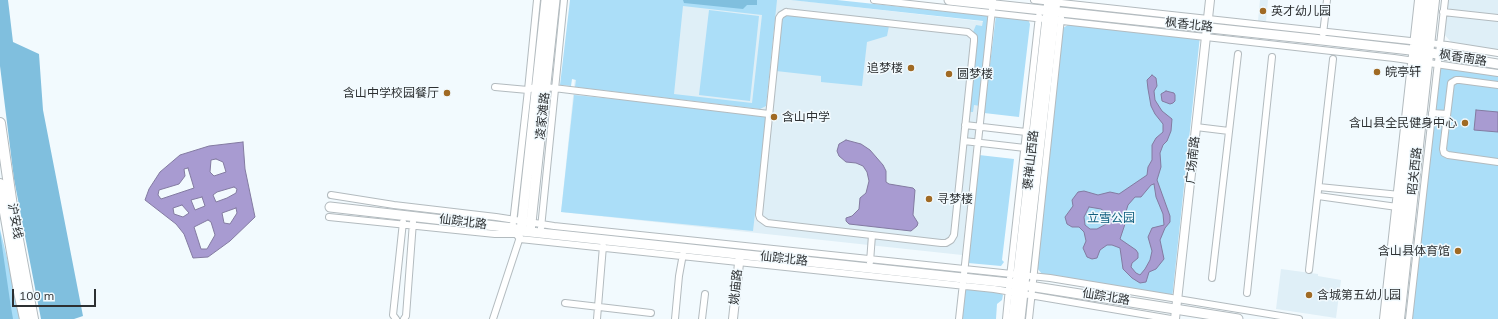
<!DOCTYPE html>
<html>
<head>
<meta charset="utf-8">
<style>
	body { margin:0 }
	#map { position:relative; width:1498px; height:319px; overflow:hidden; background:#f2fafe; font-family:Mulish,sans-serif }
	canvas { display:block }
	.scale { position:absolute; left:12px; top:289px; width:84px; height:18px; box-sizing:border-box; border:2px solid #2d3032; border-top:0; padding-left:5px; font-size:12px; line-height:14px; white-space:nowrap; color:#2d3032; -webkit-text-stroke:3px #f2fafe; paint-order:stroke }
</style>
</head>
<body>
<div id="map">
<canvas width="1498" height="319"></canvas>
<div class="scale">100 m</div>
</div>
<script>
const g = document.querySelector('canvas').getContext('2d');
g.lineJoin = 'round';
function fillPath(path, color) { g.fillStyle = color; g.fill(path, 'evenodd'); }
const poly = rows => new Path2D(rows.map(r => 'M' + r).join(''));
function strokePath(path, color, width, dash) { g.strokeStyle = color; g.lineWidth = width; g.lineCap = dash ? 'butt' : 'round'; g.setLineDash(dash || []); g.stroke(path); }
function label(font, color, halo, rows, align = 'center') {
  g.font = font + ' Mulish,"Noto Sans SC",sans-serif'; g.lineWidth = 3; g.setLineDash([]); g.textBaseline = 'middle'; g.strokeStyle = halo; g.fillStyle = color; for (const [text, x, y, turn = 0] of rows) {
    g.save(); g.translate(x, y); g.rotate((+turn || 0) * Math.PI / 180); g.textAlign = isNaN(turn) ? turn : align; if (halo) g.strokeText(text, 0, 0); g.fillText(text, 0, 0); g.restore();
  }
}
fillPath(poly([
	[583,0,793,0,987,22,962,255,561,212],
	[1260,0,1268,0,1266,22,1258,21],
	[1447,0,1498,0,1498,50,1451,42,1443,33],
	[1281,269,1318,274,1318,276,1341,280,1336,318,1276,309]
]), '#dfeff7');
fillPath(poly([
	[570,0,777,0,766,106,760,109,575,87,576,80,572,79,571,86,560,85],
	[683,6,762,15,752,103,674,94],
	[791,0,837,0,988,16,980,106,974,105,973,112,970,112,977,41,973,32,976,25,982,26,983,21],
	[709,10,759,16,750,101,699,95],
	[786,14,889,26,887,36,867,42,862,86,821,82,821,76,776,71,782,18],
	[996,15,1028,19,1030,24,1019,117,984,113],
	[1071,23,1200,36,1172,299,1048,281,1036,267,1063,28],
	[1439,62,1498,72,1498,319,1410,319],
	[574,95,764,114,766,118,753,231,561,212],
	[979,155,1014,159,1002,260,1004,262,1001,266,968,263],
	[0,229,22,319,0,319],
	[965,289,999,292,1003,295,1002,300,997,304,996,319,962,319]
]), '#abdef8');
fillPath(poly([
	[0,0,8,0,13,42,39,54,43,110,83,316,74,319,41,319,14,179,0,66],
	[757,0,757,5,747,5,743,9,684,3,683,0],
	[0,232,10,301,13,319,0,319]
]), '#80bfde');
const water = poly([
	[1152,75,1156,78,1157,86,1154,91,1155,100,1162,111,1172,119,1171,131,1167,141,1163,145,1160,153,1161,167,1157,180,1170,216,1170,222,1165,228,1160,240,1164,259,1156,269,1149,272,1146,282,1140,283,1132,278,1123,269,1120,248,1112,245,1107,245,1100,250,1097,258,1092,259,1087,257,1083,248,1086,241,1084,232,1079,227,1072,227,1067,224,1065,217,1073,206,1072,200,1078,192,1084,191,1098,195,1110,192,1119,194,1147,175,1148,167,1152,160,1152,145,1156,138,1163,132,1163,124,1155,114,1151,106,1148,89,1147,80,1152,75],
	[1154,184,1156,197,1163,214,1164,225,1152,228,1148,237,1152,251,1150,260,1145,269,1140,275,1136,273,1131,267,1132,263,1138,258,1138,253,1136,250,1120,239,1125,224,1123,221,1128,205,1135,197,1141,197,1151,185,1154,184],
	[1089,207,1101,209,1109,215,1106,224,1097,229,1090,229,1085,225,1084,217,1089,207],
	[1166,91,1174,93,1175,95,1175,101,1173,103,1170,104,1162,101,1161,94,1166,91],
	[1476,110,1498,112,1498,132,1474,130,1476,110],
	[846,140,861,144,870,150,883,165,886,171,886,182,889,184,913,188,915,190,913,215,918,223,917,226,911,231,849,224,846,221,846,218,852,216,859,209,860,198,866,193,869,181,867,172,863,166,856,163,846,162,839,156,837,151,839,144,846,140],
	[243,142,245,169,255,217,230,241,208,257,193,258,184,234,176,224,145,200,149,189,160,172,180,155,209,146,243,142],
	[216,159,223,162,226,172,214,176,210,172,211,160,216,159],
	[188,168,194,188,161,199,158,195,159,190,179,184,185,176,184,169,188,168],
	[234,187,237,189,236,193,227,198,216,202,213,195,217,192,234,187],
	[202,197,205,206,195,210,191,200,202,197],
	[182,205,189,213,183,217,174,214,173,208,182,205],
	[236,208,237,213,230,224,224,223,222,213,236,208],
	[208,220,211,222,215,235,207,249,201,249,194,227,208,220]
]);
fillPath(water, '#a89bd1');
strokePath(water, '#837ba1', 1);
const minor = poly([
	[874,0,1394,58,1498,73],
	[1034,0,1447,45,1498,53],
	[786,12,968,32,974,37,974,41,954,235,951,240,946,243,941,243,767,223,760,218,759,215,779,18,781,15,786,12],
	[1443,12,1498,18],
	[1323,34,1327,0],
	[1498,85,1460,80,1456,80,1451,83,1443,149,1444,153,1448,155,1498,162],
	[495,87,528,90,537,86,769,114],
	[1432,113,1447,114],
	[1431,121,1446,123],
	[965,125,1026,132],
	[1196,127,1229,131],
	[964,141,1025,148],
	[1319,187,1400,195],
	[331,195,394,205,496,217,554,226,1050,278,1299,319],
	[1318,196,1397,207],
	[329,217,495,234,516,234,520,239,994,289,1171,319],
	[513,223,528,90,537,0],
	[541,228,564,0],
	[870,262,872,235],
	[1309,270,1333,59],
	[964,274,993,0],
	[1010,277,1039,16],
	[1212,278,1238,54],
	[1247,293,1272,57],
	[565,303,651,313],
	[396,319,393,315,403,222],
	[404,319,406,316,413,222],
	[493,319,520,237],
	[597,319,603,246],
	[675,319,679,276,683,254],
	[702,319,705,294],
	[959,319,963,283],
	[1006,319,1009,288],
	[1029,319,1061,18],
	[1383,319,1418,0],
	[1409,319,1445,0]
]);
const tertiary = poly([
	[733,319,740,254],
	[1175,319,1210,0]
]);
const secondary = poly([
	[949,0,1322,40,1419,51,1498,64],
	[330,207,513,228,521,231,540,233,1010,283,1238,319],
	[521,231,546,0],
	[530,232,555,0],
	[1013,319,1049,0],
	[1020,319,1056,0]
]);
const primary = poly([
	[1390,319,1425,0],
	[1399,319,1434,0]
]);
const trunk = poly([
	[0,123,13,213,33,319],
	[0,184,19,292,25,319]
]);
strokePath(minor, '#b3bbbf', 8);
strokePath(tertiary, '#b3bbbf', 10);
strokePath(secondary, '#b3bbbf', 11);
strokePath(primary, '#b3bbbf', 12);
strokePath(trunk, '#b3bbbf', 12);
strokePath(minor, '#fff', 6);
strokePath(tertiary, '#fff', 8);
strokePath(secondary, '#fff', 9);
strokePath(primary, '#fff', 10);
strokePath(trunk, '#fff', 10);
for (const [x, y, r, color] of [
	[1263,11,4,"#a06a24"],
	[911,68,4,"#a06a24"],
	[1377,72,4,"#a06a24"],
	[949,74,4,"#a06a24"],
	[447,93,4,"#a06a24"],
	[774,117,4,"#a06a24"],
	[1465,123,4,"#a06a24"],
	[929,199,4,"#a06a24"],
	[1458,251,4,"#a06a24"],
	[1309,295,4,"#a06a24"]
]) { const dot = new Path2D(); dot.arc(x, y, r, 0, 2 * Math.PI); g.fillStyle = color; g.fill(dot); strokePath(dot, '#f2fafe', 1.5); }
label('12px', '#2d3032', '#f2fafe', [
	["英才幼儿园",1271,11],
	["追梦楼",903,68,"right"],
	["皖亭轩",1385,72],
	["圆梦楼",957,74],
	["含山中学校园餐厅",439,93,"right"],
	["含山中学",782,117],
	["含山县全民健身中心",1457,123,"right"],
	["寻梦楼",937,199],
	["含山县体育馆",1450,251,"right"],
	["含城第五幼儿园",1317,295]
], 'left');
label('12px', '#2d3032', '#f2fafe', [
	["枫香北路",1189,25,6],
	["枫香南路",1463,58,9],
	["凌家滩路",543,116,-84],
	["褒禅山西路",1031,160,-84],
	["广场南路",1193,160,-84],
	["昭关西路",1415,171,-84],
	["沪安线",15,221,80],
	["仙踪北路",463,222,7],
	["仙踪北路",784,259,6],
	["姚庙路",736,287,-84],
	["仙踪北路",1106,297,9]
]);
label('12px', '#105f7f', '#f2fafe', [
	["立雪公园",1111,218]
]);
</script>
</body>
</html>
